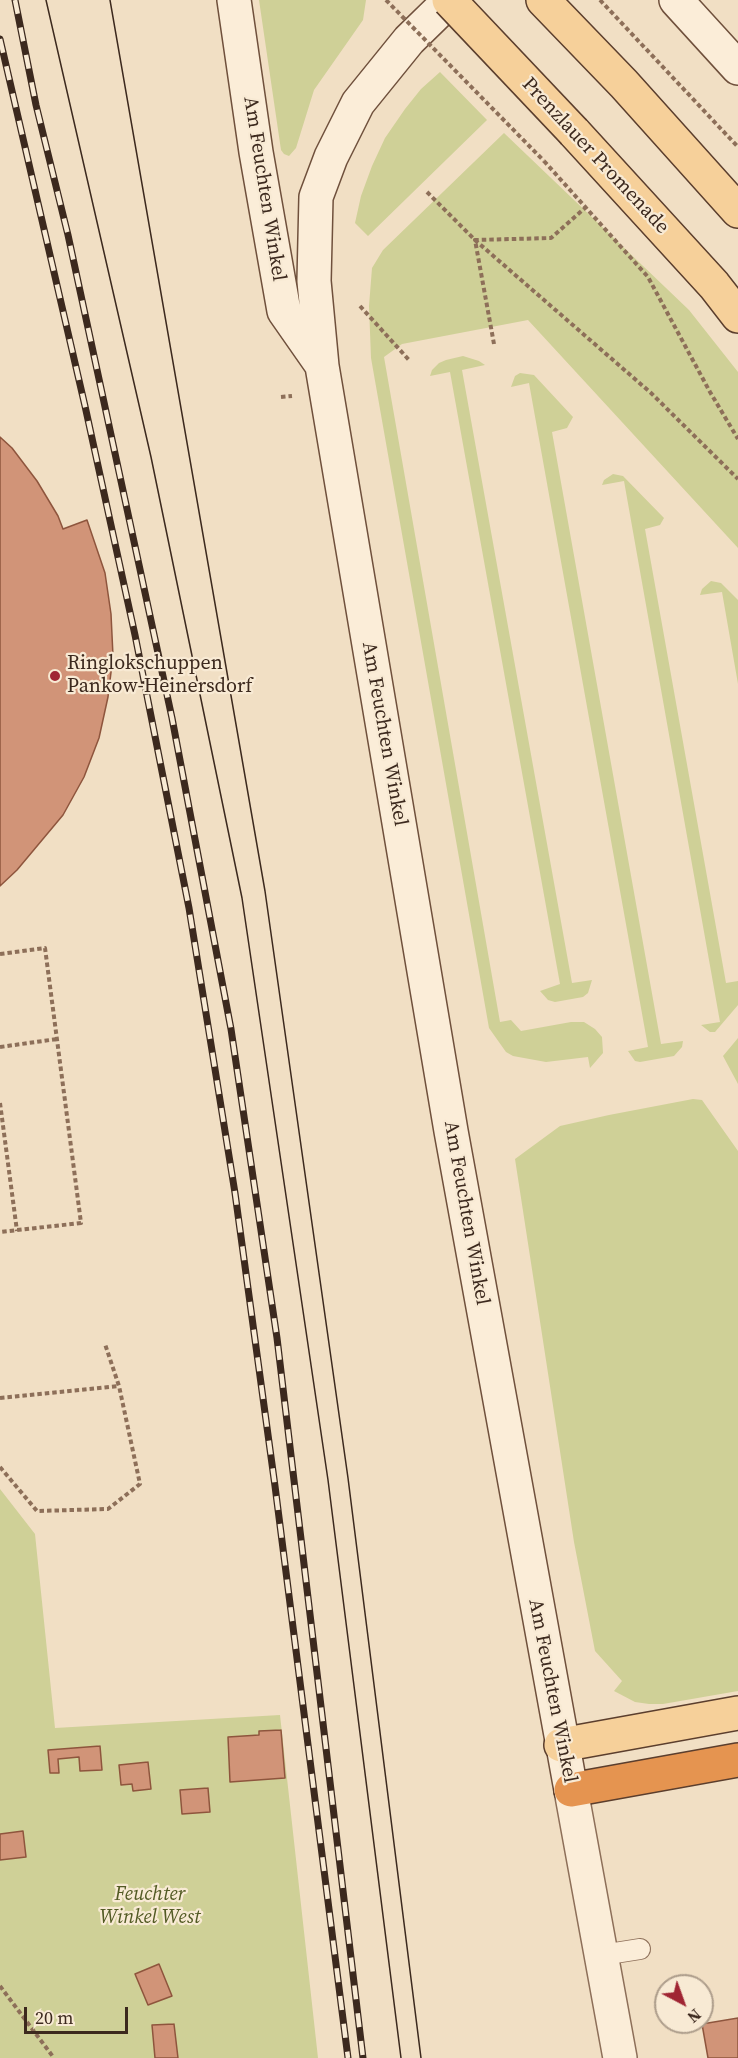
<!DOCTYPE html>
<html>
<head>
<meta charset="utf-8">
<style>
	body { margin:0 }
	#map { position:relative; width:738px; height:2058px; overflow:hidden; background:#f1dfc4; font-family:"Source Serif 4",serif }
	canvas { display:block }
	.north { position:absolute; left:654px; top:1974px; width:60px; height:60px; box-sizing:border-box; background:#f8ead4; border:2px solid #ad9d8b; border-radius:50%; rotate:139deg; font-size:16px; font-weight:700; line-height:24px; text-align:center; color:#3c291e }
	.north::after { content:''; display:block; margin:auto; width:21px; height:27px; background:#a02533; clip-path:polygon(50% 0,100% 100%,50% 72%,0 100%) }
	.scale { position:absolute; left:24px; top:2007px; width:104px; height:27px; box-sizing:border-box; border:3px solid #3c291e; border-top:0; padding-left:8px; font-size:18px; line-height:21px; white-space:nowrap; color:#3c291e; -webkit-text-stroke:4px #f8ead4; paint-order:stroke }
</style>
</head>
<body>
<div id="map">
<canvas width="738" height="2058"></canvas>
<div class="north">N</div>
<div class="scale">20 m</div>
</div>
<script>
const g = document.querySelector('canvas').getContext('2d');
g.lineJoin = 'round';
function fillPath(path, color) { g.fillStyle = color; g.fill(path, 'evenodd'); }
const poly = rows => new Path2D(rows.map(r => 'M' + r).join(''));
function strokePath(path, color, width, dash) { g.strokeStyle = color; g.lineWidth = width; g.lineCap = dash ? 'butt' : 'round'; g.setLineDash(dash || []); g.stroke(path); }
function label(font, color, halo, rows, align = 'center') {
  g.font = font + ' "Source Serif 4",serif'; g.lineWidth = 4.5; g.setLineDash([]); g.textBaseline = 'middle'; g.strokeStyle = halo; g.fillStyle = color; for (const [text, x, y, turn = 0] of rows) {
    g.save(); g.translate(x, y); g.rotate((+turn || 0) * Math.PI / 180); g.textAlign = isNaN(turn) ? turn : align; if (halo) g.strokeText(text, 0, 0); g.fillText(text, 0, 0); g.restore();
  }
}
fillPath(poly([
	[259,0,366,0,363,20,314,90,296,148,289,156,284,154,281,150],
	[440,72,487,120,368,236,355,223,361,196,372,166,385,138,405,109,421,89],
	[504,133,689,310,738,372,738,548,528,320,402,344,384,357,500,1022,511,1020,521,1031,571,1022,584,1022,595,1029,602,1037,603,1053,590,1068,588,1057,546,1062,513,1056,506,1052,489,1028,371,358,369,306,372,268,383,250],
	[463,356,479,361,485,365,462,370,572,983,592,980,588,993,583,997,555,1002,548,1000,540,991,560,984,450,372,430,376,432,370,439,363,446,360],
	[520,373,534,375,573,417,567,428,552,432,661,1044,683,1041,682,1047,674,1056,640,1062,635,1061,628,1051,648,1047,529,383,511,387,515,376],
	[613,474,623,476,664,518,660,525,645,529,726,983,738,981,738,1005,715,1032,710,1032,701,1025,720,1022,624,481,602,485,604,480],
	[711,581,721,583,738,600,738,684,722,592,700,595,702,589],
	[738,1038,738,1084,723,1056],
	[693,1099,702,1100,738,1151,738,1691,663,1704,649,1704,635,1702,614,1691,622,1681,595,1651,574,1542,515,1159,560,1126,609,1115],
	[0,1489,35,1534,55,1728,280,1715,318,2058,0,2058]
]), '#cfd097');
const building = poly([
	[0,437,12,448,37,481,58,516,63,529,87,520,105,573,111,614,113,656,108,697,99,738,84,777,63,815,17,870,0,886,0,437],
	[281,1730,285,1778,230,1782,228,1737,259,1735,259,1731,281,1730],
	[100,1746,102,1770,80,1771,79,1757,58,1759,59,1773,50,1773,48,1750,100,1746],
	[148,1762,151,1789,133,1791,132,1784,121,1785,119,1765,148,1762],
	[208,1788,210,1812,182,1814,180,1790,208,1788],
	[23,1831,26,1857,0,1860,0,1834,23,1831],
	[159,1964,172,1996,148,2005,135,1974,159,1964],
	[738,2018,738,2058,708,2058,702,2024,738,2018],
	[174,2024,178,2058,155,2058,152,2025,174,2024]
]);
fillPath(building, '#d19478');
strokePath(building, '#8e553d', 1.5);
const lane = poly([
	[602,1955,640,1949]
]);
const street = poly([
	[571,1790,620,2058]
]);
const secondary = poly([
	[234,0,256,152,284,311,321,364],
	[450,0,409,40,358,103,331,157,316,197,314,281,322,366,451,1131,571,1790],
	[676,0,738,68]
]);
const primary = poly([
	[543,0,624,84,738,211],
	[574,132,714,285,738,316],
	[561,1745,738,1713]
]);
const highway = poly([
	[571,1790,738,1760]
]);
strokePath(lane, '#8d6f59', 22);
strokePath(street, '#8d6f59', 36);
strokePath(secondary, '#6f503c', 36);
strokePath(primary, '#5b3e2d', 36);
strokePath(highway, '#5b3e2d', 36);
strokePath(poly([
	[600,0,738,147],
	[544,161,648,277,710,392,738,439],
	[427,192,475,240,651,393,738,479],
	[360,306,409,360],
	[494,344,475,240,551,238,585,208],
	[281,397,292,396],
	[0,954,45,948,81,1223,0,1232],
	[0,1047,57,1039],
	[0,1103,17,1231],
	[0,1398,119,1386],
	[0,1467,37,1511,108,1509,140,1484,119,1386,105,1344],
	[0,1986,54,2058]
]), '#8d6f59', 4, [4.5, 3]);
strokePath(lane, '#fbedd8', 20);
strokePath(street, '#fbedd8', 33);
strokePath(secondary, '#fbedd8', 33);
strokePath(primary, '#f6d09a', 33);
strokePath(highway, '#e59450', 33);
strokePath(poly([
	[46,0,151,457,242,898,328,1480,401,2058],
	[110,0,265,891,348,1478,421,2058]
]), '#3c291e', 1.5);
const rail = poly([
	[15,0,36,105,68,235,172,718,231,1029,277,1338,363,2058],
	[0,39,85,406,135,635,189,908,235,1193,275,1486,348,2058]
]);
strokePath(rail, '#3c291e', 7);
strokePath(rail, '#f8ead4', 4.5, [14]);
const primaryBridge = poly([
	[449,0,574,132]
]);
strokePath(primaryBridge, '#5b3e2d', 36, []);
strokePath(poly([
	[386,0,544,161]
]), '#8d6f59', 4, [4.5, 3]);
strokePath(primaryBridge, '#f6d09a', 33);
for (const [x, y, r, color] of [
	[55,676,6,"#a02533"]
]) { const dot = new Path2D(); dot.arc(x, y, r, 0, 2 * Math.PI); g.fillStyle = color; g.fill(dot); strokePath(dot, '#f8ead4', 2); }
label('20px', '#3c291e', '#f8ead4', [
	["Prenzlauer Promenade",595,156,47],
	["Am Feuchten Winkel",264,189,81],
	["Am Feuchten Winkel",384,734,80],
	["Am Feuchten Winkel",466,1213,80],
	["Am Feuchten Winkel",552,1691,79]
]);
label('20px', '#3c291e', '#f8ead4', [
	["Ringlokschuppen",67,664],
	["Pankow-Heinersdorf",67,687]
], 'left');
label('italic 20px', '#525a23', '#f8ead4', [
	["Feuchter",150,1895],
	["Winkel West",150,1918]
]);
</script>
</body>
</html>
